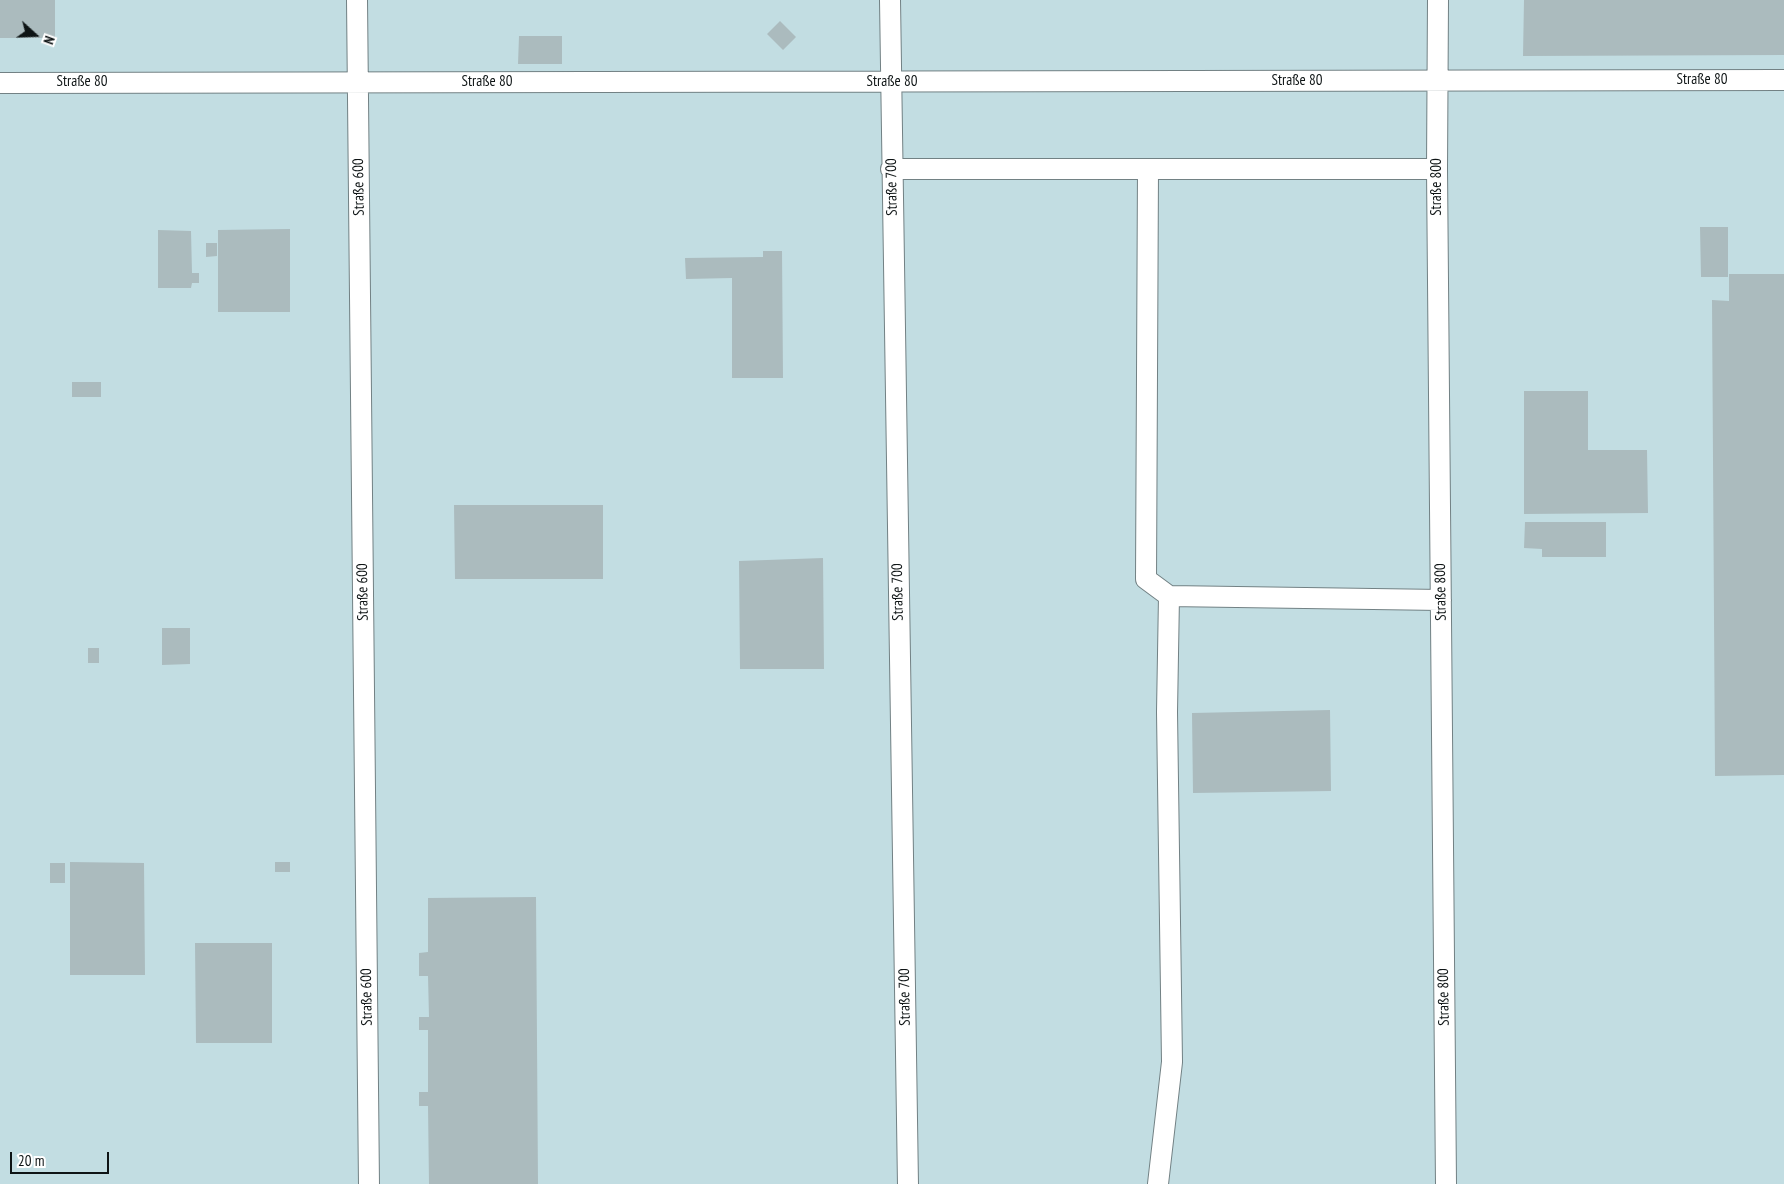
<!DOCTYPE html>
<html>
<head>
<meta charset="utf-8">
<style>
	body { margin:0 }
	#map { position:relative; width:1784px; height:1184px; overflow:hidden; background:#d7e8ec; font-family:"PT Sans Narrow",sans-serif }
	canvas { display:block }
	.north { position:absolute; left:10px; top:10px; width:50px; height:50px; -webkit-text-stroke:4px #fff; paint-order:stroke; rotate:110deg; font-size:14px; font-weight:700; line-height:20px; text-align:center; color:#0e1415 }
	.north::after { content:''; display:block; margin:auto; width:18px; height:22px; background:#0e1415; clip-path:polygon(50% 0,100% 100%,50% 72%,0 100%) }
	.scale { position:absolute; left:10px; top:1152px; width:99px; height:22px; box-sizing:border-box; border:2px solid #0e1415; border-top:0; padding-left:6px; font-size:15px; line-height:18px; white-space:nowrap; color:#0e1415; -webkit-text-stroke:4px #fff; paint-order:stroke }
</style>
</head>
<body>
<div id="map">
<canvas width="1784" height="1184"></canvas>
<div class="north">N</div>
<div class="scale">20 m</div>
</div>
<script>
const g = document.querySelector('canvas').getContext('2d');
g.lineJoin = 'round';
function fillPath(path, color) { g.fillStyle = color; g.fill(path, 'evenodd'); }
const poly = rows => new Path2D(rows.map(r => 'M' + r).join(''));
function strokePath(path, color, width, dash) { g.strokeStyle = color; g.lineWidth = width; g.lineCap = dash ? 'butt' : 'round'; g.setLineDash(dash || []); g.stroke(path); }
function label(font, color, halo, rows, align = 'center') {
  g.font = font + ' "PT Sans Narrow",sans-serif'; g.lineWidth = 4; g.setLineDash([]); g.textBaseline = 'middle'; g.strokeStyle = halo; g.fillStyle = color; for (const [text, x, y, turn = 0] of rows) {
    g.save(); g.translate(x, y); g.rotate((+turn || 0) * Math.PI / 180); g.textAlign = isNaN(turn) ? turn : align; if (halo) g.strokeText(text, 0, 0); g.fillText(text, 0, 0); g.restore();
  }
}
fillPath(poly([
	[0,0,1784,0,1784,1184,0,1184]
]), '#c2dde2');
fillPath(poly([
	[0,0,55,0,55,38,0,38],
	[1524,0,1784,0,1784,55,1523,56],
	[780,21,796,37,783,50,767,34],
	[519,36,562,36,562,64,518,64],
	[1700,227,1728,227,1728,277,1701,277],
	[290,229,290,312,218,312,218,230],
	[158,230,191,231,192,273,199,273,199,283,192,283,191,288,158,288],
	[206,243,217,243,217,256,206,257],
	[763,251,782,251,783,378,732,378,732,278,686,279,685,258,763,257],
	[1729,274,1784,274,1784,775,1715,776,1712,300,1729,301],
	[72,382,101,382,101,397,72,397],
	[1524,391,1588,391,1588,450,1647,450,1648,513,1524,514],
	[454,505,603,505,603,579,455,579],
	[1525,522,1606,522,1606,557,1542,557,1542,549,1524,548],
	[823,558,824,669,740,669,739,561],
	[162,628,190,628,190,664,162,665],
	[88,648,99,648,99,663,88,663],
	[1330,710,1331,791,1193,793,1192,713],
	[70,862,144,863,145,975,70,975],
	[275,862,290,862,290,872,275,872],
	[50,863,65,863,65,883,50,883],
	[536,897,538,1184,429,1184,428,1106,419,1106,419,1092,428,1092,428,1030,419,1030,419,1017,429,1017,428,976,419,976,419,953,428,952,428,898],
	[195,943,272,943,272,1043,196,1043]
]), '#abbbbe');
const lane = poly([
	[357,0,369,1184],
	[890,0,908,1184],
	[1438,0,1437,169,1446,1184],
	[0,83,1784,80],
	[891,169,1148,169,1146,579,1169,596,1167,712,1172,1062,1158,1184],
	[1148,169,1437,169],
	[1169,596,1441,600]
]);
strokePath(lane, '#728184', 22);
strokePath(lane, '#fff', 20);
label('15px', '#0e1415', '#fff', [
	["Straße 80",1702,80],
	["Straße 80",1297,81],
	["Straße 80",82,82],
	["Straße 80",487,82],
	["Straße 80",892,82],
	["Straße 600",359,187,-91],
	["Straße 700",892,187,-91],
	["Straße 800",1437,187,-90],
	["Straße 600",363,592,-91],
	["Straße 700",898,592,-91],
	["Straße 800",1441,592,-91],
	["Straße 600",367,997,-91],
	["Straße 700",905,997,-91],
	["Straße 800",1444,997,-91]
]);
</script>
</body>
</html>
